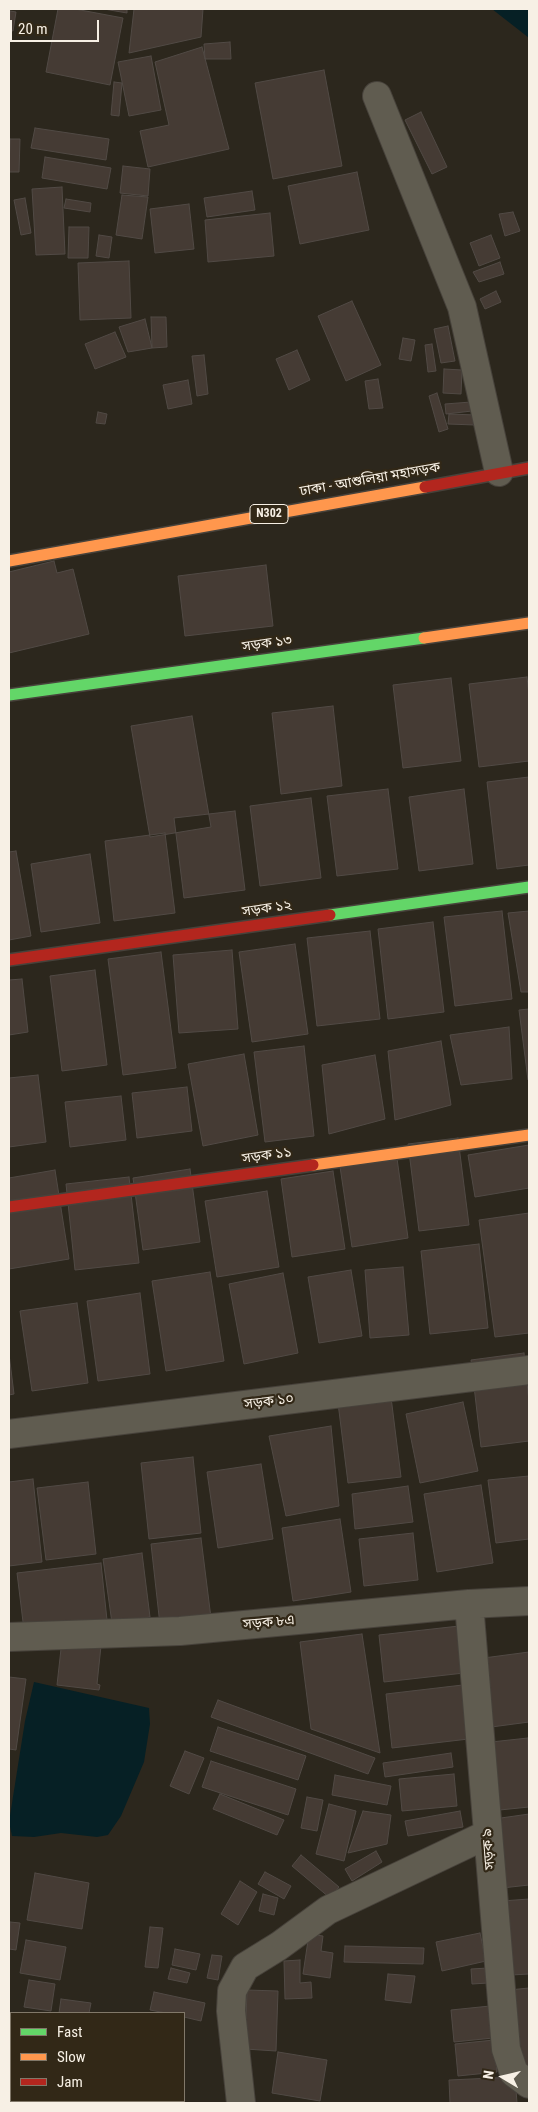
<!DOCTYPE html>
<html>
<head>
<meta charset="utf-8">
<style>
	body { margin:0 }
	#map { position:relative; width:538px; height:2112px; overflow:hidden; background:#2c271d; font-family:"Roboto Condensed",sans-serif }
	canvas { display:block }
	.frame { position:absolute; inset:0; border:10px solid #f7f0e5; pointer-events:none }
	.legend { position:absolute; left:10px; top:2012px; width:175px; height:90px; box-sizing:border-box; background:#322817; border:1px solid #817869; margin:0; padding:6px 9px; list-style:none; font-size:15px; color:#f7f0e5 }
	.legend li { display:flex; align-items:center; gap:10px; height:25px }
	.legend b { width:25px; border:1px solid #817869 }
	.north { position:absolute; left:478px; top:2052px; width:50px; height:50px; -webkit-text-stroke:4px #322817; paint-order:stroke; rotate:279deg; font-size:14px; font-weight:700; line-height:20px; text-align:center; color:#f7f0e5 }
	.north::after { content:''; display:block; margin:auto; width:18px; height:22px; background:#f7f0e5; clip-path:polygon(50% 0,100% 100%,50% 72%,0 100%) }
	.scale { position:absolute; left:10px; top:20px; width:89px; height:22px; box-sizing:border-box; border:2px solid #f7f0e5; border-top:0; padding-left:6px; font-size:15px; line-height:18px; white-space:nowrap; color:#f7f0e5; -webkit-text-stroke:4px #322817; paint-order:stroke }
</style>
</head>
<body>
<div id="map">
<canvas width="538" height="2112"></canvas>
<div class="frame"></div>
<ul class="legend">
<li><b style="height:6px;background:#63d668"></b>Fast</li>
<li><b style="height:6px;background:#ff974d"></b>Slow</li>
<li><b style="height:6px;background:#b3261e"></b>Jam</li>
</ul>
<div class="north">N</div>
<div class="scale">20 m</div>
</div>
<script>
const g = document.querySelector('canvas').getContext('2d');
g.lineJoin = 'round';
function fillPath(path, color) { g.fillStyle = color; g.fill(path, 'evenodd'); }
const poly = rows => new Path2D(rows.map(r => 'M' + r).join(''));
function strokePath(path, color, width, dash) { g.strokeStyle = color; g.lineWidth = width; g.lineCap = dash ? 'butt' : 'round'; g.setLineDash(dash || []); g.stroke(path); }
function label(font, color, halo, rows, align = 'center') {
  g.font = font + ' "Roboto Condensed","Noto Sans Bengali",sans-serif'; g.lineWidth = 4.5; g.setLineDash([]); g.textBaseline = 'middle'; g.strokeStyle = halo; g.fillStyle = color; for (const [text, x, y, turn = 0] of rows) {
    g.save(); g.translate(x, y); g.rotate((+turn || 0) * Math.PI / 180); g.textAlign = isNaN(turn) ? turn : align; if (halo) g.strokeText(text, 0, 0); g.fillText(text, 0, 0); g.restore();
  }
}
fillPath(poly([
	[492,9,529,9,529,38,524,34],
	[34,1682,149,1708,150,1724,144,1762,121,1816,108,1835,97,1837,61,1833,34,1837,12,1836,9,1822,25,1721]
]), '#062025');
const building = poly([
	[58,9,75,9,123,18,110,85,46,72,58,9],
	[104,9,127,9,127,13,104,9],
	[134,9,203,9,201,37,129,53,134,9],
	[10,11,16,12,13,31,9,30,10,11],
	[230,42,231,59,205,59,204,44,230,42],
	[202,47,229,149,148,167,140,131,169,125,155,62,202,47],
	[151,56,161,110,129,116,118,62,151,56],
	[324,70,342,166,273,179,255,83,324,70],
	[114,82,122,83,119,116,111,115,114,82],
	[421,112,447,167,432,174,405,120,421,112],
	[35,128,109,139,106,160,31,148,35,128],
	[10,139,20,139,19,172,9,172,10,139],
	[45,157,111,168,107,189,42,178,45,157],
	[123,166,150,169,148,196,120,193,123,166],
	[357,172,369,230,300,244,288,186,357,172],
	[62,187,65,254,36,255,32,189,62,187],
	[252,191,255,210,207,217,204,198,252,191],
	[122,195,148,197,142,239,116,235,122,195],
	[25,198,31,233,21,235,14,200,25,198],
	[66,199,91,203,90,212,64,208,66,199],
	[189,204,194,249,155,253,150,209,189,204],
	[513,212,520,231,505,236,499,214,513,212],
	[270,213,274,256,208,262,205,220,270,213],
	[69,227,89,227,88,258,68,258,69,227],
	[99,235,112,237,109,258,96,256,99,235],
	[491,235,500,258,479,266,470,243,491,235],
	[129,261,131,318,80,320,78,263,129,261],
	[500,262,504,274,479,282,473,272,500,262],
	[496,291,501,302,485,309,480,299,496,291],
	[352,301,381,365,346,381,318,316,352,301],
	[151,317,166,317,167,347,152,348,151,317],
	[145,319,152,348,128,352,119,327,145,319],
	[448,326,455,361,441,363,434,329,448,326],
	[115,332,126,357,95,369,85,344,115,332],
	[403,338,415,340,411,361,399,359,403,338],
	[432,344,436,371,428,372,425,345,432,344],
	[297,350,310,380,289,390,276,359,297,350],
	[204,355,208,394,197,396,192,356,204,355],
	[444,369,462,370,461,394,443,393,444,369],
	[378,379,383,408,369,409,365,381,378,379],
	[188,380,192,404,168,409,163,385,188,380],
	[437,393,448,429,439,432,429,396,437,393],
	[471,402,472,411,446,414,445,404,471,402],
	[98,412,107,414,105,424,96,423,98,412],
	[449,414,476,415,475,425,448,424,449,414],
	[54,561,57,573,73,569,89,634,9,653,9,572,54,561],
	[266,565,273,626,185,636,178,576,266,565],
	[527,677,529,695,529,761,479,767,469,684,527,677],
	[451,678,461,761,403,768,393,685,451,678],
	[333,706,342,786,281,794,272,713,333,706],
	[192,716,211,827,150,837,131,726,192,716],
	[529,777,529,865,497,869,487,782,529,777],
	[388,789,398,869,337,876,327,796,388,789],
	[464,789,473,864,419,871,409,797,464,789],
	[311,798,321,878,260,886,250,806,311,798],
	[235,811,245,890,184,898,174,818,235,811],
	[165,833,175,913,114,921,105,841,165,833],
	[16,851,31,936,9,940,9,852,16,851],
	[90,854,100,923,41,932,31,864,90,854],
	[502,911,512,999,455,1006,444,917,502,911],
	[529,911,529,992,521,992,508,913,529,911],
	[433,922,444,1012,388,1019,378,929,433,922],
	[370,931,380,1019,317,1026,307,938,370,931],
	[295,944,308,1034,252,1042,239,952,295,944],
	[232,950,238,1029,179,1033,173,955,232,950],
	[161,952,176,1068,123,1075,108,959,161,952],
	[95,970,107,1065,62,1071,50,976,95,970],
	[22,979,28,1032,9,1035,9,980,22,979],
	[529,1009,529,1080,528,1080,519,1010,529,1009],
	[509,1027,512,1079,461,1085,450,1035,509,1027],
	[441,1041,451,1105,395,1120,388,1051,441,1041],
	[304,1046,314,1136,265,1142,254,1052,304,1046],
	[244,1054,258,1135,203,1146,188,1064,244,1054],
	[375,1055,385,1119,329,1134,322,1065,375,1055],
	[38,1075,46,1142,9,1147,9,1078,38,1075],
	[187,1087,192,1131,137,1138,132,1093,187,1087],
	[121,1096,126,1140,70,1147,65,1102,121,1096],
	[458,1138,469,1225,419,1231,408,1144,458,1138],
	[529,1145,529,1188,475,1197,468,1155,529,1145],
	[396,1151,408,1238,352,1247,339,1160,396,1151],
	[190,1169,200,1242,143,1250,133,1178,190,1169],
	[55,1170,69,1259,9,1269,9,1178,55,1170],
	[333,1171,345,1249,292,1257,281,1179,333,1171],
	[129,1177,139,1263,75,1270,66,1184,129,1177],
	[267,1191,279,1267,217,1277,205,1201,267,1191],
	[529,1213,529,1333,495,1337,479,1220,529,1213],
	[479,1244,488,1328,430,1334,421,1251,479,1244],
	[403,1267,409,1335,370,1338,365,1270,403,1267],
	[351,1270,362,1336,319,1343,308,1277,351,1270],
	[210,1272,224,1361,166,1371,152,1281,210,1272],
	[283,1273,298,1353,244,1364,229,1284,283,1273],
	[140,1293,150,1374,98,1381,87,1301,140,1293],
	[77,1303,88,1383,32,1391,20,1311,77,1303],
	[524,1353,529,1402,529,1441,481,1447,471,1360,524,1353],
	[9,1354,14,1394,9,1395,9,1354],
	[391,1397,401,1477,348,1483,338,1403,391,1397],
	[463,1402,478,1471,420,1483,406,1414,463,1402],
	[331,1426,339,1506,286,1516,269,1436,331,1426],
	[193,1457,201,1533,149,1539,141,1463,193,1457],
	[261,1464,273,1539,218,1548,207,1472,261,1464],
	[529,1476,529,1539,496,1543,488,1480,529,1476],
	[33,1479,42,1562,9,1566,9,1482,33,1479],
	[88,1482,96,1554,46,1560,37,1488,88,1482],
	[481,1485,493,1563,437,1572,424,1494,481,1485],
	[408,1486,413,1522,355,1529,352,1494,408,1486],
	[340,1519,351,1592,293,1601,282,1528,340,1519],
	[413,1533,418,1580,364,1586,359,1539,413,1533],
	[201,1538,211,1618,160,1625,151,1544,201,1538],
	[142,1553,150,1617,112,1623,103,1559,142,1553],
	[101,1563,107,1620,24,1630,17,1573,101,1563],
	[468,1625,473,1672,384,1682,379,1635,468,1625],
	[362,1634,380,1753,311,1729,300,1642,362,1634],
	[62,1640,101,1646,97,1684,100,1685,99,1690,57,1685,62,1640],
	[529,1652,529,1722,484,1728,476,1659,529,1652],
	[9,1677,26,1679,16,1750,9,1749,9,1677],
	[471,1684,477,1738,392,1748,386,1694,471,1684],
	[218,1700,375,1758,368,1774,211,1717,218,1700],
	[218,1727,306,1756,298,1780,210,1751,218,1727],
	[528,1738,529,1807,490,1811,482,1743,528,1738],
	[185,1751,204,1758,189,1794,170,1786,185,1751],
	[451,1753,453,1767,385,1777,383,1763,451,1753],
	[211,1761,296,1789,288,1815,202,1787,211,1761],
	[454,1774,457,1806,402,1811,399,1779,454,1774],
	[335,1775,391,1786,387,1805,332,1795,335,1775],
	[220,1794,284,1820,277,1835,213,1809,220,1794],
	[307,1797,323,1800,317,1831,301,1828,307,1797],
	[329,1804,356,1811,344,1861,316,1854,329,1804],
	[363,1811,391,1815,387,1844,348,1853,363,1811],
	[460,1811,463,1827,408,1836,405,1821,460,1811],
	[529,1814,529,1885,502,1888,494,1819,529,1814],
	[376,1851,382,1862,352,1881,345,1869,376,1851],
	[301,1855,339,1887,330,1898,292,1866,301,1855],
	[265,1872,291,1886,284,1899,258,1884,265,1872],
	[35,1873,89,1883,82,1929,27,1920,35,1873],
	[240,1881,257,1892,238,1925,221,1914,240,1881],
	[263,1894,278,1898,274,1915,259,1911,263,1894],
	[529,1899,529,1974,511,1975,502,1901,529,1899],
	[10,1922,20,1923,16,1950,9,1949,10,1922],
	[150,1927,163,1928,158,1968,145,1967,150,1927],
	[480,1933,486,1961,442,1971,436,1942,480,1933],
	[309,1934,323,1936,321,1951,333,1953,330,1978,303,1974,309,1934],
	[26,1940,66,1947,60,1980,20,1973,26,1940],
	[345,1946,424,1948,423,1964,344,1962,345,1946],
	[175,1949,200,1954,196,1970,172,1965,175,1949],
	[212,1955,222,1956,218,1980,207,1978,212,1955],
	[300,1960,300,1983,311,1982,312,1998,285,1999,284,1961,300,1960],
	[171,1968,190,1973,187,1983,168,1979,171,1968],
	[488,1968,488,1983,472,1984,471,1969,488,1968],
	[388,1974,415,1976,411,2003,385,2000,388,1974],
	[29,1980,55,1984,51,2011,24,2007,29,1980],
	[529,1988,529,2072,519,2074,509,1990,529,1988],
	[247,1990,278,1991,276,2051,245,2049,247,1990],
	[154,1992,205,2003,201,2021,184,2017,184,2013,166,2013,150,2010,154,1992],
	[61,1999,91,2003,89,2013,59,2013,61,1999],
	[490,2006,493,2038,454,2042,451,2010,490,2006],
	[494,2040,497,2072,458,2076,455,2044,494,2040],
	[9,2051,11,2052,11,2076,9,2075,9,2051],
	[278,2052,327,2060,320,2101,272,2093,278,2052],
	[515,2077,517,2103,450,2103,449,2080,515,2077],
	[9,2091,11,2092,11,2101,20,2101,19,2103,9,2103,9,2091]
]);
fillPath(building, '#453b34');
strokePath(building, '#514a45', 1);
const street = poly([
	[377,96,462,307,499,472],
	[9,1434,529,1370],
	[469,1604,506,2049,514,2073,529,2084],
	[9,1637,180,1631,469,1604,529,1601],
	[241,2103,231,2011,232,1991,245,1967,279,1946,328,1910,488,1834]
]);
const fast = poly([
	[9,695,424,638],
	[330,915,529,887]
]);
const slow = poly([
	[9,561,425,487],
	[424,638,529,623],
	[313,1165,529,1135]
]);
const jam = poly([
	[425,487,529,468],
	[9,960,330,915],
	[9,1207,313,1165]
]);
strokePath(street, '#47423b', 30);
strokePath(fast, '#47423b', 14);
strokePath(slow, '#47423b', 14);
strokePath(jam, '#47423b', 14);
strokePath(street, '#605c50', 28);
strokePath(fast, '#63d668', 11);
strokePath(slow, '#ff974d', 11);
strokePath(jam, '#b3261e', 11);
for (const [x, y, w] of [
	[269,514,38]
]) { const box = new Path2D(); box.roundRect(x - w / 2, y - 9.5, w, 19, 4); g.fillStyle = '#322817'; g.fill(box); strokePath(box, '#f7f0e5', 1); }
label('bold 12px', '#f7f0e5', null, [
	["N302",269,514]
]);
label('14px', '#f7f0e5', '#322817', [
	["ঢাকা - আশুলিয়া মহাসড়ক",370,480,-10],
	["সড়ক ১৩",267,644,-8],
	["সড়ক ১২",267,909,-8],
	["সড়ক ১১",267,1156,-8],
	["সড়ক ১০",269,1402,-7],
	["সড়ক ৮এ",269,1623,-5],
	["সড়ক ৯",489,1849,-95]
]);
</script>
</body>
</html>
